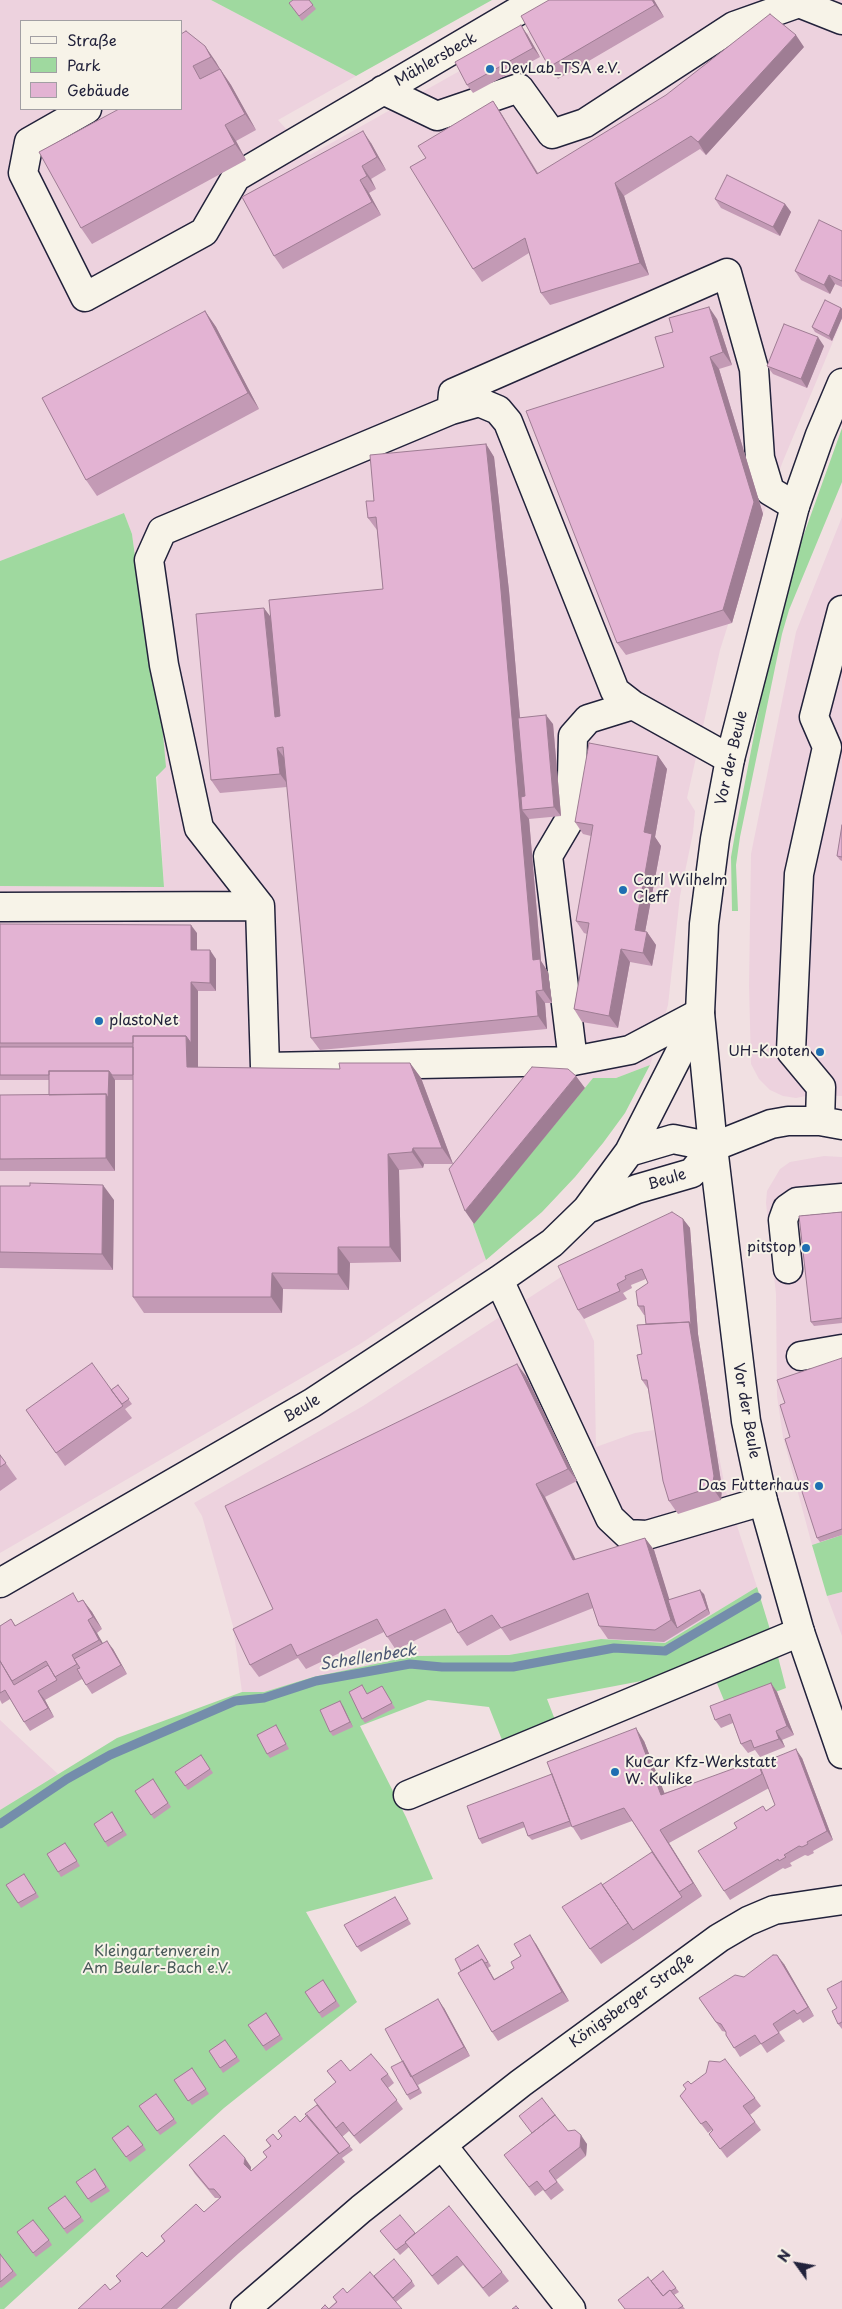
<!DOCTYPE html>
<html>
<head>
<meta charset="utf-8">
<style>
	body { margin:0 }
	#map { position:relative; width:842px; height:2309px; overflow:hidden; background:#f1e0e2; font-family:"Playpen Sans",sans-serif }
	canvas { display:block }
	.legend { position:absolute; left:20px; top:20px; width:162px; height:90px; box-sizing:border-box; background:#f7f3e8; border:1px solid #a29fa3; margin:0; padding:6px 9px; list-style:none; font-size:15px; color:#22223b }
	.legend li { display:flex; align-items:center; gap:10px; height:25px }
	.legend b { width:25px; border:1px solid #a29fa3 }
	.north { position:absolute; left:772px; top:2239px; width:50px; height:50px; -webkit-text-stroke:4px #f7f3e8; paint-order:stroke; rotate:302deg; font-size:14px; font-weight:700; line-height:20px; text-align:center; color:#22223b }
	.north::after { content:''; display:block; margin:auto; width:18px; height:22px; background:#22223b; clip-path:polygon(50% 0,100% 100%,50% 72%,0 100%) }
</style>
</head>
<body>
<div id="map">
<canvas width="842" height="2309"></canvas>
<ul class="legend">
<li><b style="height:6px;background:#f7f3e8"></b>Straße</li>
<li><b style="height:14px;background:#9fd99f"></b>Park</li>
<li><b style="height:14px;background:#e3b3d3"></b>Gebäude</li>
</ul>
<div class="north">N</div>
</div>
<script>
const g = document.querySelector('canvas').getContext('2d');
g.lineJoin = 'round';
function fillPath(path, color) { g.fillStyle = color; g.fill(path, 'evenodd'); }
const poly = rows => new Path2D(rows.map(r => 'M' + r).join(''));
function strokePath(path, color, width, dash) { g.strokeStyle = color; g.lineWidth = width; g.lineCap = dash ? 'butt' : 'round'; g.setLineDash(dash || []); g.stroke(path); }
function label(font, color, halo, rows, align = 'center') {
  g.font = font + ' "Playpen Sans",sans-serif'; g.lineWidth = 4; g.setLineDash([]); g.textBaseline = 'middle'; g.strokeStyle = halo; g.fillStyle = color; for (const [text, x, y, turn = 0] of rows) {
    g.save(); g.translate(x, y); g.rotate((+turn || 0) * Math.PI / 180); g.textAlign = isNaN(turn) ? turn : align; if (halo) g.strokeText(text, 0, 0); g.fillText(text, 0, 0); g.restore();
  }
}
fillPath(poly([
	[0,0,211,0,356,76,278,120,310,155,586,0,842,0,842,320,783,461,763,514,720,650,687,798,695,811,693,833,680,896,668,1005,650,1065,616,1078,593,1078,473,1224,486,1260,360,1344,0,1553,0,886,164,887,151,675,132,534,124,513,0,561],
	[21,21,181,21,181,109,21,109],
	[842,517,842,1096,811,1095,796,1098,783,1096,770,1090,759,1079,751,1064,749,985,751,854,796,632],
	[824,1156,842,1157,842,1535,812,1545,783,1437,777,1396,776,1294,766,1203,767,1191,780,1169,790,1162],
	[564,1275,594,1341,596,1447,635,1433,712,1421,726,1492,757,1587,665,1643,601,1639,509,1655,413,1656,313,1677,264,1692,242,1692,233,1626,202,1516,194,1503,363,1406],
	[842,1592,842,1636,827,1596],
	[0,1720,58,1774,0,1810]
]), '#edd2de');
fillPath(poly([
	[211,0,492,0,356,76],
	[842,428,842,482,789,610,782,634,740,837,736,865,738,911,732,911,731,857,735,834,770,652,799,548],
	[124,513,132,534,151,675,158,679,166,767,156,777,164,887,0,886,0,561],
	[650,1065,625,1113,603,1143,575,1177,542,1212,486,1260,473,1224,593,1078,616,1078],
	[842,1535,842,1592,827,1596,812,1545],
	[757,1587,772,1636,657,1678,547,1699,557,1725,504,1745,489,1707,428,1700,360,1726,406,1817,433,1879,306,1912,357,2002,224,2108,4,2309,0,2309,0,1810,117,1738,242,1692,264,1692,313,1677,413,1656,509,1655,601,1639,665,1643],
	[777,1653,786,1688,728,1710,716,1681]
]), '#9fd99f');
strokePath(poly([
	[0,1824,67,1779,110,1755,235,1701,264,1698,316,1681,410,1664,442,1667,513,1667,614,1648,665,1651,757,1597]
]), '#748dab', 9);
const minor = poly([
	[383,90,437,116,519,88,552,134,585,123,734,26,799,3,842,20],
	[87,109,29,142,23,173,85,297,204,232,236,177,537,0],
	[452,404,453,393,727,273,754,369,760,458,770,491,795,506],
	[0,907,260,906],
	[700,1013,630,1050,573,1061,265,1067,260,906,199,828,164,665,149,560,162,531,451,410,479,402,498,410,508,422,615,691,633,705,730,759],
	[573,1061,548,856,571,817,573,736,588,719,633,705],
	[820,1121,821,1087,791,1051,799,874,827,747,814,717,842,610],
	[713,1147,771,1124,788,1121,820,1121,842,1125],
	[629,1152,700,1013],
	[587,1209,637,1189,692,1173,713,1147],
	[788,1269,783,1220,787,1209,797,1202,842,1198],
	[499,1280,610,1518,627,1534,647,1535,763,1501],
	[801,1356,842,1349],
	[0,1583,312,1403,499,1280,552,1243,587,1209,629,1152,673,1139,713,1147],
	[408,1795,800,1632],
	[442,2145,571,2309],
	[245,2309,361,2209,442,2145,521,2083,719,1938,748,1921,774,1910,842,1900]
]);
const major = poly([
	[842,383,820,435,795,506,730,759,715,839,704,924,700,1013,713,1147,746,1421,763,1501,800,1632,842,1754]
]);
strokePath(minor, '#22223b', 31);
strokePath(major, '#22223b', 31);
strokePath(minor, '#f7f3e8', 28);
strokePath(major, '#f7f3e8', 28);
fillPath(poly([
	[309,0,316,9,302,21,289,3],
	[654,0,664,17,558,79,549,67],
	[181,34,205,46,231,85,256,130,236,141,246,160,92,244,81,228,181,109],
	[527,34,540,57,473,93,467,85],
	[804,47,706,155,700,149,624,196,649,275,550,305,541,293,529,253,482,282,473,269,426,158,493,101,501,113,538,173],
	[371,143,386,170,371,179,376,189,369,193,381,215,283,269,274,256],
	[715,199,785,204,791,212,780,236,721,208],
	[842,231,842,287,835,284,830,294,801,280,795,271],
	[841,308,842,309,842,318,832,341,815,332,812,327],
	[205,311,216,327,259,409,97,496,86,480],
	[717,319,732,365,719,369,763,514,732,623,626,655,617,643],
	[824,346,807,388,773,374,767,366],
	[486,444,494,457,509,591,520,718,553,724,561,816,529,819,541,961,548,972,552,1003,545,1003,547,1029,320,1050,311,1038,287,787,220,793,211,780,271,617,383,589,377,530,368,518,374,501],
	[658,756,667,769,655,837,661,846,645,932,647,932,656,945,652,966,630,962,618,1028,582,1022,574,1009,587,934,584,933,576,921,591,836,583,834,575,822],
	[842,825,842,861,840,860,837,856],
	[0,924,197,933,197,950,216,959,216,991,198,991,198,1067,340,1069,410,1063,421,1078,453,1164,424,1164,423,1168,399,1170,401,1262,350,1263,349,1290,283,1289,282,1313,144,1313,133,1297,133,1080,115,1080,115,1171,0,1171,0,1095,49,1095,49,1080,0,1080],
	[0,1186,114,1200,113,1270,0,1268],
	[842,1212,842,1323,814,1326,811,1322],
	[683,1219,690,1228,698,1334,722,1488,721,1500,678,1514,669,1501,648,1389,642,1380,642,1354,646,1324,645,1315,644,1315,638,1306,648,1283,646,1279,631,1285,632,1288,623,1293,627,1299,584,1319,578,1310],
	[842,1358,842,1535,820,1542,817,1538,785,1403],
	[526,1376,577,1481,545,1497,576,1560,645,1538,654,1550,669,1600,704,1594,710,1614,664,1642,608,1639,599,1626,593,1608,510,1641,501,1628,467,1646,458,1633,452,1622,396,1650,384,1632,306,1669,298,1658,259,1677,250,1665,273,1609],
	[118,1385,132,1404,125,1409,132,1418,65,1466,26,1410,111,1390],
	[0,1455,17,1479,0,1491],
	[83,1600,92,1612,102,1629,97,1633,102,1643,113,1649,127,1674,92,1694,82,1679,45,1700,54,1717,30,1731,24,1722,10,1699,2,1704,0,1700,0,1626,11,1619,16,1626],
	[771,1683,777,1692,794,1735,782,1740,785,1747,760,1757,755,1750,748,1753,741,1744,733,1723,721,1728,715,1720],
	[382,1686,395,1708,365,1723,362,1719,367,1693],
	[343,1706,353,1727,333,1736,330,1732],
	[276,1725,289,1749,270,1758,267,1754],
	[644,1741,664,1793,759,1764,802,1758,833,1840,813,1851,814,1853,808,1856,805,1855,790,1863,792,1866,785,1869,783,1868,730,1900,724,1891,766,1811,775,1805,769,1788,669,1843,702,1896,639,1939,638,1937,639,1939,601,1964,590,1949,606,1890,652,1852,632,1821,581,1840,572,1826,532,1840,528,1836,525,1827,482,1844,479,1839],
	[201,1755,213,1773,188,1790,175,1772],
	[153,1779,171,1807,154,1819,135,1791],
	[112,1812,127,1835,108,1847,94,1824],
	[69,1848,80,1866,61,1877,58,1872],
	[24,1874,39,1897,21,1908,18,1903],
	[395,1897,411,1924,361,1952,357,1947],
	[536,1944,569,2001,498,2041,492,2032,461,1971,481,1950,491,1966,488,1968,494,1979,514,1968,521,1956],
	[784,1964,814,2016,803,2023,800,2019,779,2032,785,2041,767,2053,761,2044,740,2057,726,2035,726,2032,722,2031,699,1998,744,1977],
	[323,1980,340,2006,322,2018,305,1992],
	[842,1981,842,2029,838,2024,837,2008],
	[444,2008,470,2056,418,2085,422,2093,410,2100,407,2095,403,2061],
	[266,2013,283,2039,266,2051,248,2025],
	[225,2040,240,2061,223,2073,209,2051],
	[192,2068,209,2094,192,2105,174,2080],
	[327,2071,350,2071,388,2074,394,2083,388,2088,403,2109,360,2144,349,2131,342,2137,353,2150,342,2158,345,2162,239,2253,177,2309,78,2309,110,2290,120,2282,116,2276,147,2257,164,2241,161,2236,204,2212,220,2198,215,2198,195,2174,189,2165,251,2167,251,2171,267,2157,263,2152,270,2146,266,2140,278,2140,282,2137,278,2131,300,2122,307,2116,336,2083],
	[691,2084,755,2098,761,2106,750,2115,761,2130,727,2158,709,2134,713,2131,712,2130,708,2133,680,2096],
	[156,2094,177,2123,160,2135,139,2106],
	[568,2131,587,2144,586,2156,556,2180,564,2190,551,2200,543,2190,535,2196,504,2155,532,2133],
	[112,2138,143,2145,146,2150,130,2162],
	[95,2169,110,2191,91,2203,76,2182],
	[65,2196,84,2221,67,2234,48,2208],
	[380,2231,415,2233,502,2272,509,2281,489,2297,463,2265,438,2285,409,2247,400,2255],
	[20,2237,49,2240,52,2245,36,2257],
	[0,2254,17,2275,1,2288,0,2287],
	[663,2271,679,2292,674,2295,685,2309,625,2309,618,2300,651,2281],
	[374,2276,412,2281,415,2286,396,2302,328,2309,336,2302,333,2297,347,2293]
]), '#c39ab5');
fillPath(poly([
	[652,0,654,0,664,17,655,5],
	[521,25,527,34,540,57,533,48],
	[796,35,804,47,706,155,698,142],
	[205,46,216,62,222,73,211,57],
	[220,69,231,85,256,130,245,114],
	[493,101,501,113,546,187,537,174],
	[225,125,236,141,246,160,235,144],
	[363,131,371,143,386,170,377,157],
	[362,166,371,179,376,189,367,176],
	[360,180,369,193,381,215,372,202],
	[615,183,624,196,649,275,640,263],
	[785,204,791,212,780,236,773,227],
	[829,275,835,284,830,294,824,285],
	[709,307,717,319,732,365,723,352],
	[841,308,842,309,842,318,832,341,829,336],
	[205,311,216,327,259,409,248,393],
	[818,337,824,346,807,388,801,379],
	[710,357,719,369,763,514,732,623,723,610],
	[486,444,494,457,509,591,528,810,522,810,529,819,541,961,548,972,552,1003,543,990,533,960],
	[264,608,273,620,283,730,275,717],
	[546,715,553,724,561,816,554,807],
	[277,748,286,760,289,786,280,774],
	[658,756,667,769,655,837,661,846,643,943,635,930,644,832],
	[191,925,197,933,197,959,191,950],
	[647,932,656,945,652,966,643,953],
	[621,949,630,962,618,1028,609,1016],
	[210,950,216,959,216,991,210,983],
	[191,982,198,991,198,1083,187,1067,186,1036],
	[536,991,545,1003,547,1029,538,1016],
	[410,1063,421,1078,453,1164,442,1148],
	[109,1071,115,1080,115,1171,106,1158,106,1094],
	[576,1076,585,1088,474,1224,465,1211],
	[413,1148,424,1164,423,1168,412,1152],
	[388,1154,399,1170,401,1262,390,1247],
	[103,1185,114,1200,113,1270,102,1254],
	[683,1219,690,1228,698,1334,722,1488,721,1500,712,1487,689,1322],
	[338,1247,350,1263,349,1290,338,1274],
	[272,1273,283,1289,282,1313,271,1297],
	[517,1364,526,1376,577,1481,568,1469],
	[536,1484,545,1497,582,1573,573,1560],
	[645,1538,654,1550,678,1627,677,1628,671,1620],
	[700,1590,704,1594,710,1614,707,1609],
	[83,1600,92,1612,102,1629,93,1617],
	[88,1620,97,1633,108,1652,99,1640],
	[107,1641,113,1649,127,1674,121,1665],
	[771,1683,777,1692,794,1735,787,1726],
	[38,1691,45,1700,54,1717,48,1708],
	[340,1701,343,1706,353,1727,350,1722],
	[636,1728,644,1741,670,1807,661,1795],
	[776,1731,782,1740,785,1747,779,1739],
	[796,1749,802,1758,833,1840,827,1831],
	[660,1830,669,1843,702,1896,693,1883],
	[530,1935,536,1944,569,2001,562,1992],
	[777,1955,784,1964,814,2016,808,2007],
	[482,1959,488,1968,500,1989,494,1980],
	[438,1999,444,2008,470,2056,464,2047],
	[581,2135,587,2144,586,2156,580,2147],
	[245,2158,251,2167,250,2172,244,2164]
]), '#9f7d94');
const building = poly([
	[293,0,309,0,313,5,299,16,289,3,293,0],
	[549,0,652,0,655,5,549,67,521,16,549,0],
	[770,14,796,35,698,142,691,136,615,183,640,263,541,293,525,238,473,269,410,167,426,158,418,146,493,101,537,174,666,95,770,14],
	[521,25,533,48,467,85,455,62,521,25],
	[186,31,205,46,211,57,193,66,200,79,220,69,245,114,225,125,235,144,81,228,39,152,119,109,181,109,181,34,186,31],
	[363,131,377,157,362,166,367,176,360,180,372,202,274,256,242,197,363,131],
	[727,175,785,204,773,227,715,199,727,175],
	[819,220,842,231,842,281,829,275,824,285,795,271,819,220],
	[825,300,841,308,829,336,812,327,825,300],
	[709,307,723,352,710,357,754,502,723,610,617,643,526,411,664,367,655,337,673,332,669,318,709,307],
	[205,311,248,393,86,480,42,398,205,311],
	[784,324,818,337,801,379,767,366,784,324],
	[486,444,500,579,533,960,540,959,543,990,536,991,538,1016,311,1038,283,747,277,748,280,774,211,780,196,614,264,608,275,717,280,716,269,600,383,589,376,517,368,518,366,501,374,501,370,455,486,444],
	[546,715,554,807,522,810,521,797,525,796,518,718,546,715],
	[589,743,658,756,644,832,652,834,635,930,647,932,643,953,621,949,609,1016,574,1009,589,923,576,921,593,825,575,822,589,743],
	[842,825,842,857,837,856,842,825],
	[0,924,191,925,191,950,210,950,210,983,191,982,191,1043,186,1036,133,1036,133,1043,0,1043,0,924],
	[133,1036,186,1036,187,1067,340,1069,339,1063,410,1063,442,1148,413,1148,412,1152,388,1154,390,1247,338,1247,338,1274,272,1273,271,1297,133,1297,133,1036],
	[0,1047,133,1047,133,1075,112,1075,109,1071,49,1071,49,1075,0,1075,0,1047],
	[532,1067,568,1069,576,1076,465,1211,449,1169,532,1067],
	[49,1071,109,1071,108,1098,106,1094,49,1095,49,1071],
	[106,1094,106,1158,0,1159,0,1095,106,1094],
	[30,1183,103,1185,102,1254,0,1252,0,1186,30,1186,30,1183],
	[672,1212,683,1219,691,1325,689,1322,646,1324,644,1306,638,1306,636,1291,648,1283,642,1269,625,1276,626,1279,617,1284,620,1291,578,1310,558,1266,672,1212],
	[842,1212,842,1318,811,1322,799,1216,842,1212],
	[689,1322,714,1476,712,1487,669,1501,663,1481,647,1380,642,1380,637,1355,642,1354,637,1325,689,1322],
	[842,1358,842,1529,817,1538,785,1439,790,1437,780,1405,785,1403,777,1380,842,1358],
	[92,1363,123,1406,56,1453,26,1410,92,1363],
	[517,1364,568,1469,536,1484,573,1560,645,1538,671,1620,655,1630,599,1626,588,1593,501,1628,492,1615,458,1633,445,1609,387,1637,377,1619,297,1656,291,1644,250,1665,233,1629,273,1609,225,1506,517,1364],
	[118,1385,129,1399,122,1404,111,1390,118,1385],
	[0,1455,6,1463,0,1467,0,1455],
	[700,1590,707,1609,677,1628,668,1600,700,1590],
	[73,1593,78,1602,83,1600,93,1617,88,1620,99,1640,72,1655,77,1664,55,1677,46,1661,12,1681,0,1661,0,1626,11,1619,15,1626,73,1593],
	[107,1641,121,1665,86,1685,77,1669,80,1668,74,1659,107,1641],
	[0,1661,14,1685,48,1665,57,1680,38,1691,48,1708,24,1722,5,1690,0,1693,0,1661],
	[771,1683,787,1726,776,1731,779,1739,754,1748,751,1740,741,1744,730,1714,715,1720,710,1706,771,1683],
	[362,1685,367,1694,382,1686,392,1703,362,1719,349,1692,362,1685],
	[340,1701,350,1722,330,1732,320,1710,340,1701],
	[276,1725,286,1744,267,1754,257,1735,276,1725],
	[636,1728,661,1795,757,1760,762,1774,660,1830,693,1883,679,1892,624,1808,572,1827,547,1762,636,1728],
	[796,1749,827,1831,807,1842,808,1844,802,1847,799,1846,784,1855,786,1857,779,1861,778,1859,724,1891,698,1851,737,1828,734,1823,763,1806,766,1811,775,1805,759,1764,796,1749],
	[201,1755,210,1769,185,1786,175,1772,201,1755],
	[552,1774,570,1821,528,1836,523,1822,479,1839,467,1806,552,1774],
	[153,1779,168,1803,151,1815,135,1791,153,1779],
	[112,1812,123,1831,105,1842,94,1824,112,1812],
	[65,1843,77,1861,58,1872,47,1854,65,1843],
	[652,1852,682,1897,633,1930,602,1885,652,1852],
	[24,1874,36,1893,18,1903,6,1885,24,1874],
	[601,1883,628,1923,590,1949,562,1907,601,1883],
	[395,1897,408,1919,357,1947,344,1925,395,1897],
	[530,1935,562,1992,492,2032,458,1973,482,1959,494,1980,514,1968,511,1962,521,1956,514,1944,530,1935],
	[478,1945,488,1962,485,1963,482,1959,461,1971,455,1959,478,1945],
	[773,1955,777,1955,808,2007,797,2014,794,2010,773,2024,779,2033,761,2044,755,2035,734,2048,726,2035,726,2032,721,2024,716,2022,699,1998,735,1975,744,1977,773,1955],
	[323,1980,336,2001,319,2013,305,1992,323,1980],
	[842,1981,842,2022,838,2024,832,2011,837,2008,827,1989,842,1981],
	[438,1999,464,2047,411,2077,385,2029,438,1999],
	[266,2013,280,2035,263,2046,248,2025,266,2013],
	[225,2040,237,2057,220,2068,209,2051,225,2040],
	[371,2054,388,2074,381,2079,397,2100,354,2136,343,2122,336,2128,314,2100,336,2082,327,2071,341,2060,350,2071,371,2054],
	[725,2059,755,2098,743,2106,755,2122,720,2149,709,2134,713,2130,706,2121,701,2124,680,2096,686,2089,683,2085,688,2081,691,2084,706,2073,709,2061,720,2062,725,2059],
	[403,2061,419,2089,407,2095,391,2067,403,2061],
	[192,2068,206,2089,188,2101,174,2080,192,2068],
	[156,2094,174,2119,157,2131,139,2106,156,2094],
	[542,2098,555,2115,532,2133,519,2116,542,2098],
	[317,2105,350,2146,339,2154,305,2114,317,2105],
	[307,2115,339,2153,233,2244,161,2309,78,2309,105,2284,110,2290,121,2281,116,2276,142,2252,147,2257,165,2241,161,2236,196,2204,204,2212,221,2197,214,2189,209,2189,189,2165,224,2135,245,2158,244,2164,251,2171,267,2157,263,2152,271,2146,266,2140,273,2134,278,2140,282,2136,278,2131,295,2116,300,2122,307,2115],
	[555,2115,568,2131,575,2130,581,2135,580,2147,549,2171,557,2182,545,2191,537,2181,529,2187,504,2155,555,2115],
	[128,2126,143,2145,126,2157,112,2138,128,2126],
	[95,2169,106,2187,88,2199,76,2182,95,2169],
	[65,2196,81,2217,64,2229,48,2208,65,2196],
	[449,2206,502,2272,483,2288,457,2256,432,2276,405,2242,449,2206],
	[400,2215,415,2233,405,2242,406,2243,396,2250,380,2231,400,2215],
	[33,2220,49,2240,33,2253,17,2232,33,2220],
	[0,2254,13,2271,0,2282,0,2254],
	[394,2259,412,2281,393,2298,374,2276,394,2259],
	[663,2271,676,2288,671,2291,670,2290,663,2296,651,2281,663,2271],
	[370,2272,402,2309,329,2309,337,2302,333,2297,343,2288,347,2293,370,2272],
	[648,2277,663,2296,670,2290,683,2306,678,2309,625,2309,618,2300,648,2277],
	[325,2305,329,2309,321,2309,325,2305],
	[516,2306,519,2309,512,2309,516,2306]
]);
fillPath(building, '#e3b3d3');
strokePath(building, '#9f7d94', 1);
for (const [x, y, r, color] of [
	[490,69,5,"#1f6fb2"],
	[623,890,5,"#1f6fb2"],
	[99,1021,5,"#1f6fb2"],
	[820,1052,5,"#1f6fb2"],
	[806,1248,5,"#1f6fb2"],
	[819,1486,5,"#1f6fb2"],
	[615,1772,5,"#1f6fb2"]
]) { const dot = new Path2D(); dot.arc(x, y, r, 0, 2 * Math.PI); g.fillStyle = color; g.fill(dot); strokePath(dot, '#f7f3e8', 2); }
label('15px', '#22223b', '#f7f3e8', [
	["Mählersbeck",436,60,-30],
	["Vor der Beule",732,758,-77],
	["Beule",667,1180,-17],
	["Beule",302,1409,-31],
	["Vor der Beule",746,1411,80],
	["Königsberger Straße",632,2001,-36]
]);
label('15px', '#22223b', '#f7f3e8', [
	["DevLab_TSA e.V.",500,69],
	["Carl Wilhelm",633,881],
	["Cleff",633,898],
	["plastoNet",109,1021],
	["UH-Knoten",810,1052,"right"],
	["pitstop",796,1248,"right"],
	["Das Futterhaus",809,1486,"right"],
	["KuCar Kfz-Werkstatt",625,1763],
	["W. Kulike",625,1780]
], 'left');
label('15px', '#485959', '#f7f3e8', [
	["Kleingartenverein",157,1952],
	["Am Beuler-Bach e.V.",157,1969]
]);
label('italic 16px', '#4b5773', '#f7f3e8', [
	["Schellenbeck",368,1658,-9]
]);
</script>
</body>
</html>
